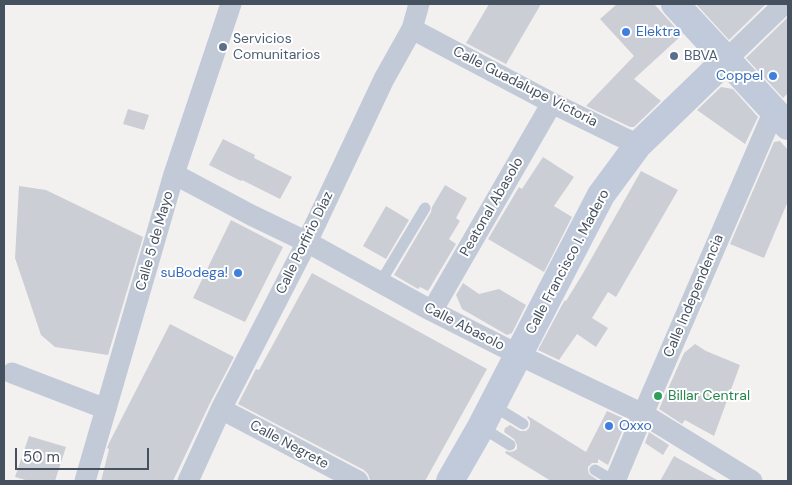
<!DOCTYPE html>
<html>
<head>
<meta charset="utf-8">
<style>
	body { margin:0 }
	#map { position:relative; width:792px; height:485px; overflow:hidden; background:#f3f0f0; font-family:"DM Sans",sans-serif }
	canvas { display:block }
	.frame { position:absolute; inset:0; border:5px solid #465160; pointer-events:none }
	.scale { position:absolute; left:15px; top:448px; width:134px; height:22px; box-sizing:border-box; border:2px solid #465160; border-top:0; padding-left:6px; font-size:15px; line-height:18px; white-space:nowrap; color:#465160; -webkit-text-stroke:4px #fff; paint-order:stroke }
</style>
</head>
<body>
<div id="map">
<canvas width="792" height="485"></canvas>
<div class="frame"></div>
<div class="scale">50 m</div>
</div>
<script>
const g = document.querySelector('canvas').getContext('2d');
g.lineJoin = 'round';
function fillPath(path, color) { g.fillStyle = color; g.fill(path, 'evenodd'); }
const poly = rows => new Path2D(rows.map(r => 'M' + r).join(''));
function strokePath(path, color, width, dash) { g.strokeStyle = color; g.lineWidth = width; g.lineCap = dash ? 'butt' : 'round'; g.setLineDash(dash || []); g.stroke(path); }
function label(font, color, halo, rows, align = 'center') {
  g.font = font + ' "DM Sans",sans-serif'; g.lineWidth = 4; g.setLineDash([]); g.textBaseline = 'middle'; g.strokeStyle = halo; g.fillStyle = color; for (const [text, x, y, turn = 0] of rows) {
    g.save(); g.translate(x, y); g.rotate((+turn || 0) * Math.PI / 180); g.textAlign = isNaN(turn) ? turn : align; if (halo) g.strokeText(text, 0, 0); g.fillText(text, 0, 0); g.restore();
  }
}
fillPath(poly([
	[489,4,541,4,506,64,466,43],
	[617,4,654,4,682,35,634,79,661,101,634,127,630,127,586,106,634,56,600,19],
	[696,4,766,4,729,40],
	[788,17,788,93,783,98,746,58],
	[721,87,733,89,758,117,745,144,697,110],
	[128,109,149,115,144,130,123,124],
	[223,139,255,155,254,158,292,177,280,199,242,180,241,181,209,165],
	[780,141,788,150,788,201,764,258,730,244,774,142],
	[543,157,574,177,554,206,572,217,544,272,488,239,519,187,522,189],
	[641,171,678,190,616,297,608,292,592,318,608,328,596,347,577,334,559,360,538,350,562,305,565,300,566,301,582,275],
	[445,185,467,198,456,218,460,221,449,239,456,244,428,291,420,287,418,289,394,275,431,212,432,207],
	[19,186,46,190,143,237,108,355,55,347,41,335,15,258],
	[386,206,409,220,386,259,363,246],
	[231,220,283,247,245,322,193,298],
	[312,273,487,369,425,481,373,481,370,480,368,474,364,470,238,404,256,369,259,370],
	[463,283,479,294,499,289,526,305,512,333,507,335,462,309,456,295],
	[170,324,234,357,210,403,173,481,101,481,109,449,107,448,109,443],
	[695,344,706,351,740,365,714,436,685,420,682,424,659,409,684,353],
	[607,411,627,420,608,465,598,459,598,463,592,463,588,467,588,470,589,474,599,481,551,481,505,453,506,451,510,452,514,451,517,449,517,445,514,439,504,432,505,428,510,425,520,431,526,431,529,428,530,425,530,421,527,417,528,416,586,452],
	[649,432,669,445,663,455,645,443],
	[29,436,66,447,55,481,29,481,15,477],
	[674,456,719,481,660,481]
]), '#ccced6');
strokePath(poly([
	[380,283,425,208],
	[492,405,523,424],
	[481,427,510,445],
	[595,470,614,481]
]), '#c2cad7', 11);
strokePath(poly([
	[412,29,552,103,638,145],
	[727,59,784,4],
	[174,174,251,215,307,242,432,311,519,355,643,414,752,481],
	[432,311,552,103],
	[12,373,106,409],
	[221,409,358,481],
	[85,481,174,174,231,4],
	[188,481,221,409,307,242,384,79,412,29,419,4],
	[615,481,643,414,774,111]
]), '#c2cad7', 21);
strokePath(poly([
	[675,4,788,126],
	[450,481,481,427,601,195,638,145,727,59]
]), '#c1cadb', 28);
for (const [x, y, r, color] of [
	[626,32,5,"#3f7fe0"],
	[223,47,5,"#5c6f8a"],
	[674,56,5,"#5c6f8a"],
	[773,76,5,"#3f7fe0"],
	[238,273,5,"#3f7fe0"],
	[658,396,5,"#2e9e5b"],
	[609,426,5,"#3f7fe0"]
]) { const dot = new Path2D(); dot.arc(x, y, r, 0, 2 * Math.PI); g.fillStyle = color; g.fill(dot); strokePath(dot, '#fff', 2); }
label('14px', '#366cbe', '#fff', [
	["Elektra",636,32],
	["Coppel",763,76,"right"],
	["suBodega!",228,273,"right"],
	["Oxxo",619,426]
], 'left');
label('14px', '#4e5e75', '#fff', [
	["Servicios",233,39],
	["Comunitarios",233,55],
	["BBVA",684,56]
], 'left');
label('14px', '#465160', '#fff', [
	["Calle Guadalupe Victoria",525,87,27],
	["Peatonal Abasolo",492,207,-60],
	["Calle 5 de Mayo",155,241,-74],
	["Calle Porfirio Díaz",305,243,-64],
	["Calle Francisco I. Madero",568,262,-62],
	["Calle Independencia",694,296,-67],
	["Calle Abasolo",464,327,27],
	["Calle Negrete",289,445,28]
]);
label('14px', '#27864d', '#fff', [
	["Billar Central",668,396]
], 'left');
</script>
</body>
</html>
